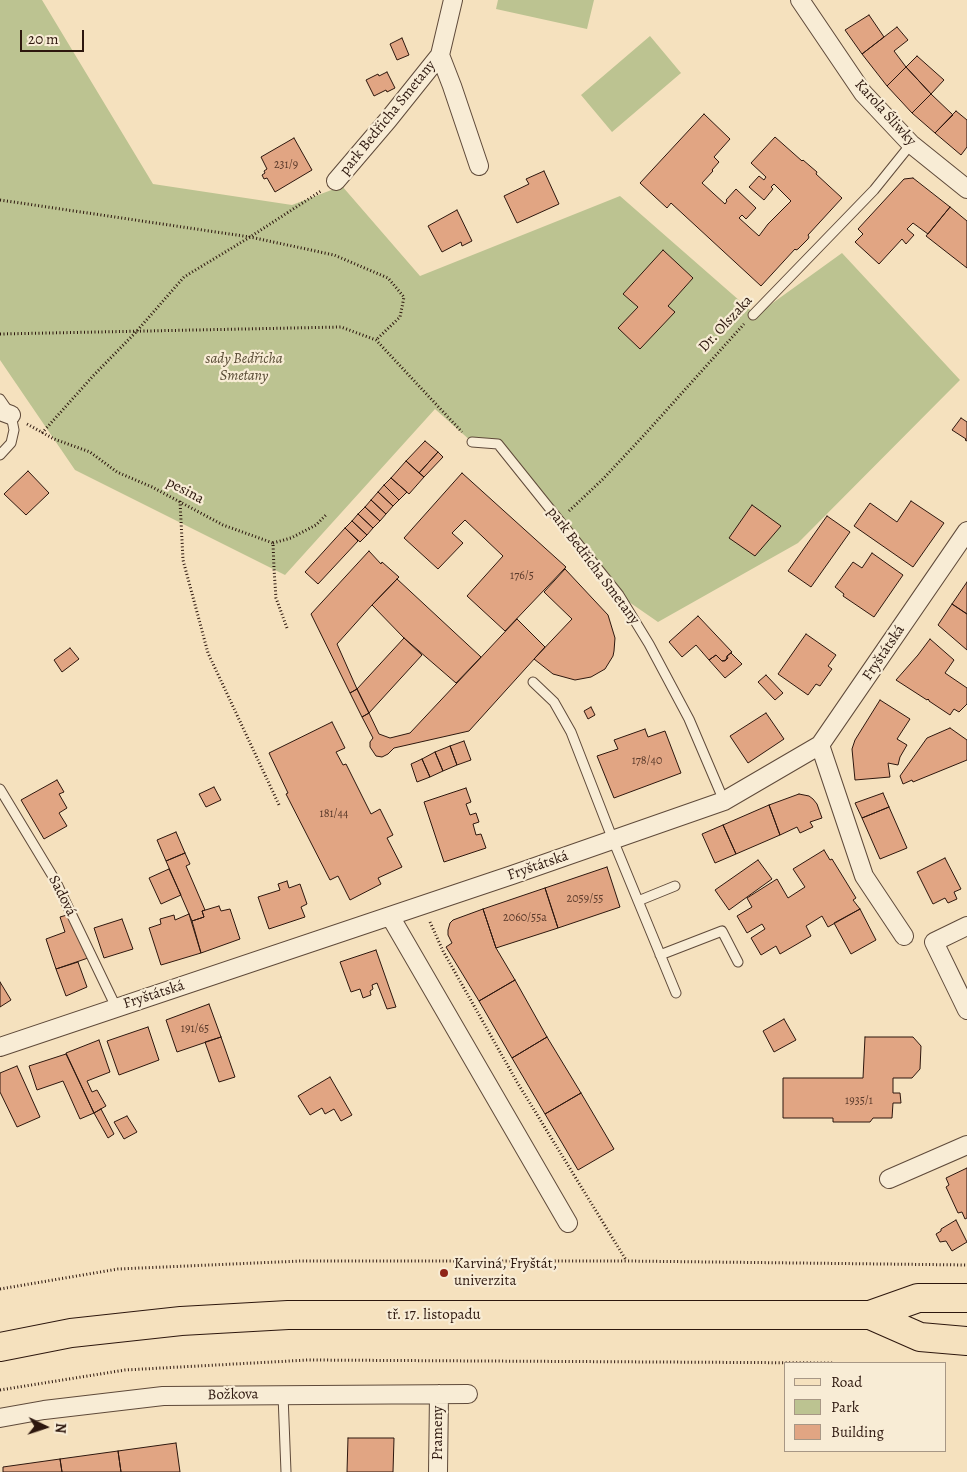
<!DOCTYPE html>
<html>
<head>
<meta charset="utf-8">
<style>
	body { margin:0 }
	#map { position:relative; width:967px; height:1472px; overflow:hidden; background:#f5e1be; font-family:Alegreya,serif }
	canvas { display:block }
	.legend { position:absolute; left:784px; top:1362px; width:162px; height:90px; box-sizing:border-box; background:#f8ecd5; border:1px solid #a79785; margin:0; padding:6px 9px; list-style:none; font-size:15px; color:#2d170e }
	.legend li { display:flex; align-items:center; gap:10px; height:25px }
	.legend b { width:25px; border:1px solid #a79785 }
	.north { position:absolute; left:20px; top:1402px; width:50px; height:50px; -webkit-text-stroke:4px #f8ecd5; paint-order:stroke; rotate:94deg; font-size:14px; font-weight:700; line-height:20px; text-align:center; color:#2d170e }
	.north::after { content:''; display:block; margin:auto; width:18px; height:22px; background:#2d170e; clip-path:polygon(50% 0,100% 100%,50% 72%,0 100%) }
	.scale { position:absolute; left:20px; top:30px; width:64px; height:22px; box-sizing:border-box; border:2px solid #2d170e; border-top:0; padding-left:6px; font-size:15px; line-height:18px; white-space:nowrap; color:#2d170e; -webkit-text-stroke:4px #f8ecd5; paint-order:stroke }
</style>
</head>
<body>
<div id="map">
<canvas width="967" height="1472"></canvas>
<ul class="legend">
<li><b style="height:6px;background:#f5e1be"></b>Road</li>
<li><b style="height:14px;background:#bcc391"></b>Park</li>
<li><b style="height:14px;background:#e1a583"></b>Building</li>
</ul>
<div class="north">N</div>
<div class="scale">20 m</div>
</div>
<script>
const g = document.querySelector('canvas').getContext('2d');
g.lineJoin = 'round';
function fillPath(path, color) { g.fillStyle = color; g.fill(path, 'evenodd'); }
const poly = rows => new Path2D(rows.map(r => 'M' + r).join(''));
function strokePath(path, color, width, dash) { g.strokeStyle = color; g.lineWidth = width; g.lineCap = dash ? 'butt' : 'round'; g.setLineDash(dash || []); g.stroke(path); }
function label(font, color, halo, rows, align = 'center') {
  g.font = font + ' Alegreya,serif'; g.lineWidth = 4.5; g.setLineDash([]); g.textBaseline = 'middle'; g.strokeStyle = halo; g.fillStyle = color; for (const [text, x, y, turn = 0] of rows) {
    g.save(); g.translate(x, y); g.rotate((+turn || 0) * Math.PI / 180); g.textAlign = isNaN(turn) ? turn : align; if (halo) g.strokeText(text, 0, 0); g.fillText(text, 0, 0); g.restore();
  }
}
fillPath(poly([
	[0,0,42,0,153,184,292,205,342,186,420,276,620,196,756,315,842,253,960,380,798,543,658,622,619,595,498,444,472,442,435,409,285,575,75,470,0,360],
	[498,0,594,0,587,29,496,9],
	[650,36,681,73,612,132,581,95]
]), '#bcc391');
const building = poly([
	[869,15,884,37,862,54,845,30,869,15],
	[897,27,908,40,894,51,906,67,887,86,862,54,897,27],
	[402,38,409,55,397,60,390,44,402,38],
	[917,56,944,80,931,94,906,67,917,56],
	[906,67,931,94,912,113,887,86,906,67],
	[387,72,395,88,387,92,386,90,374,96,366,80,378,74,379,76,387,72],
	[931,94,953,115,935,133,912,113,931,94],
	[956,111,967,120,967,147,961,155,935,133,956,111],
	[704,114,730,139,714,157,719,162,712,170,713,171,702,183,725,204,727,201,726,200,736,189,756,208,746,219,742,215,739,218,759,236,768,224,791,201,774,184,771,187,773,189,764,200,749,187,759,176,764,180,766,177,751,163,775,137,802,161,803,160,817,172,816,174,842,198,808,235,809,237,808,239,798,249,796,250,795,249,761,286,671,203,667,208,640,183,704,114],
	[294,138,312,170,275,192,267,178,264,179,262,175,265,173,264,171,267,169,261,157,294,138],
	[544,171,559,204,517,223,504,196,529,184,526,179,544,171],
	[913,178,950,207,928,234,913,223,907,229,914,235,906,244,902,239,879,264,855,242,863,234,858,229,904,179,913,178],
	[950,207,967,221,967,268,926,236,950,207],
	[457,210,472,241,462,246,461,242,442,252,428,226,457,210],
	[663,250,693,278,668,306,675,312,640,349,618,328,638,307,623,294,663,250],
	[961,418,967,422,967,441,965,440,966,439,952,430,961,418],
	[425,441,438,452,419,473,406,461,425,441],
	[438,452,443,457,424,477,419,473,438,452],
	[406,461,424,477,409,494,391,478,406,461],
	[28,471,49,493,26,515,4,494,28,471],
	[462,473,566,567,505,631,467,596,503,556,465,520,452,533,463,543,438,569,404,538,462,473],
	[391,478,407,492,399,500,384,485,391,478],
	[384,485,399,500,393,506,378,492,384,485],
	[378,492,393,506,386,514,371,500,378,492],
	[371,500,386,514,380,521,365,507,371,500],
	[911,501,944,523,913,567,854,526,870,503,897,522,911,501],
	[752,505,781,526,755,556,729,538,752,505],
	[365,507,380,521,373,528,358,514,365,507],
	[358,514,373,528,367,535,352,521,358,514],
	[827,516,850,532,811,587,788,571,827,516],
	[352,521,367,535,360,542,345,528,352,521],
	[345,528,358,541,318,584,305,572,345,528],
	[369,551,381,564,382,562,399,577,372,605,337,644,357,689,350,693,311,614,369,551],
	[872,553,903,575,874,617,843,596,844,594,835,587,853,562,862,568,872,553],
	[565,569,608,615,615,638,614,651,613,656,605,669,591,677,575,680,553,674,534,659,572,619,544,592,565,569],
	[397,579,481,657,456,683,404,638,372,605,397,579],
	[967,582,967,614,952,604,967,582],
	[952,604,967,614,967,650,938,625,952,604],
	[698,616,732,652,727,656,726,660,722,661,716,655,709,660,696,645,682,657,669,642,698,616],
	[517,619,545,647,469,731,394,748,388,754,382,757,376,756,370,747,370,742,373,738,362,717,369,713,379,734,390,738,410,733,517,619],
	[806,634,836,655,828,666,832,669,820,686,816,684,808,695,778,674,806,634],
	[404,638,422,655,369,713,357,689,404,638],
	[930,639,954,660,945,673,967,688,967,704,959,712,954,709,950,715,929,701,929,700,928,699,927,700,896,680,918,655,930,639],
	[70,648,79,659,62,672,54,660,70,648],
	[731,653,742,664,725,678,709,660,716,655,722,661,725,661,728,658,727,656,731,653],
	[766,675,783,693,775,700,758,682,766,675],
	[357,689,369,713,362,717,350,693,357,689],
	[880,700,910,719,897,739,907,745,900,757,898,765,888,763,890,777,855,780,852,749,855,740,880,700],
	[591,707,595,715,588,719,584,711,591,707],
	[766,713,784,739,748,763,730,736,766,713],
	[332,722,345,748,336,752,343,765,346,764,371,814,380,809,393,835,387,838,402,867,378,878,381,884,350,900,338,876,330,880,286,794,288,793,269,753,332,722],
	[950,728,967,740,967,760,913,782,912,780,903,784,900,776,927,738,950,728],
	[645,729,648,737,665,731,681,773,614,798,597,756,618,749,614,740,645,729],
	[464,741,471,760,457,765,450,746,464,741],
	[450,746,457,765,443,771,435,752,450,746],
	[435,752,443,771,430,777,422,759,435,752],
	[422,759,430,777,417,782,411,764,422,759],
	[57,780,64,792,59,794,67,808,59,813,67,826,44,839,21,800,57,780],
	[214,787,221,800,206,807,199,794,214,787],
	[466,788,471,802,466,804,470,815,476,813,479,822,473,824,476,835,481,834,486,848,444,862,424,802,466,788],
	[883,793,889,807,862,818,855,803,883,793],
	[799,794,809,796,813,799,817,804,822,818,810,822,813,827,800,833,797,827,780,835,769,805,799,794],
	[769,805,780,835,736,854,723,825,769,805],
	[889,807,907,848,880,859,862,818,889,807],
	[723,825,736,854,715,863,702,834,723,825],
	[176,832,185,853,166,861,157,840,176,832],
	[824,850,830,860,832,859,856,898,853,900,860,909,828,927,822,916,806,926,811,936,780,954,776,946,761,955,751,938,765,929,762,924,747,933,737,916,752,907,747,898,777,879,788,898,805,887,793,869,824,850],
	[185,853,190,864,186,866,205,910,202,911,204,917,192,921,166,861,185,853],
	[945,858,961,889,954,892,957,899,948,903,945,898,933,904,917,872,945,858],
	[758,860,772,879,729,910,715,890,758,860],
	[607,867,620,907,558,928,545,888,607,867],
	[169,869,181,895,161,904,149,878,169,869],
	[287,881,289,888,300,884,307,904,301,907,305,917,269,929,258,897,280,890,278,884,287,881],
	[545,888,558,928,496,948,483,909,545,888],
	[219,906,221,911,230,909,240,939,201,953,192,921,204,917,202,911,219,906],
	[483,909,496,948,515,980,479,1001,446,947,452,943,448,935,448,930,450,923,453,920,483,909],
	[860,909,876,940,851,954,834,923,860,909],
	[189,914,201,953,161,965,149,928,161,924,160,919,174,915,175,920,189,914],
	[67,915,88,958,56,969,46,939,65,932,60,917,67,915],
	[122,919,133,949,104,958,94,928,122,919],
	[376,950,396,1007,387,1009,377,983,372,985,373,989,370,991,371,995,363,998,360,989,351,992,340,962,376,950],
	[78,962,87,987,66,996,56,969,78,962],
	[515,980,547,1037,512,1058,479,1001,515,980],
	[0,982,11,1000,0,1007,0,982],
	[209,1004,221,1037,177,1052,166,1020,209,1004],
	[784,1019,796,1040,774,1052,763,1031,784,1019],
	[148,1027,159,1060,119,1075,107,1041,148,1027],
	[221,1037,235,1077,219,1082,205,1042,221,1037],
	[547,1037,581,1093,545,1114,512,1058,547,1037],
	[865,1037,913,1037,921,1046,920,1069,912,1078,893,1078,893,1093,900,1093,901,1103,893,1103,892,1118,873,1118,870,1122,833,1122,833,1118,783,1118,783,1078,863,1078,865,1037],
	[99,1040,110,1072,87,1081,92,1092,97,1090,106,1106,94,1113,66,1053,99,1040],
	[66,1054,94,1113,80,1119,63,1081,37,1090,29,1066,66,1054],
	[17,1066,40,1117,17,1127,0,1092,0,1073,17,1066],
	[330,1077,352,1115,341,1121,334,1109,325,1114,322,1108,310,1115,298,1096,330,1077],
	[581,1093,614,1149,578,1170,545,1114,581,1093],
	[101,1109,114,1134,108,1138,94,1113,101,1109],
	[127,1116,137,1132,124,1139,114,1122,127,1116],
	[967,1168,967,1218,965,1219,962,1212,958,1213,946,1187,949,1185,946,1178,967,1168],
	[956,1220,967,1242,952,1251,946,1241,940,1242,936,1234,941,1231,941,1229,956,1220],
	[348,1438,394,1438,393,1472,347,1472,348,1438],
	[176,1443,180,1472,121,1472,118,1451,176,1443],
	[118,1451,121,1472,62,1472,60,1459,118,1451],
	[60,1459,62,1472,3,1472,3,1467,60,1459]
]);
fillPath(building, '#e1a583');
strokePath(building, '#2d170e', 1);
const lane = poly([
	[753,315,874,190,911,144],
	[0,399,11,415,14,430,11,443,0,455],
	[472,442,498,444,619,595,649,644,689,719,724,801],
	[533,682,554,702,571,732,613,840,676,993],
	[0,789,55,880,116,1007],
	[638,901,675,886],
	[660,955,722,931,738,962],
	[283,1395,286,1472]
]);
const street = poly([
	[800,0,863,93,911,144,967,189],
	[440,55,452,86,479,166],
	[336,181,388,120,440,55,453,0],
	[0,411,11,415],
	[820,745,864,876,904,936],
	[390,916,568,1223],
	[967,926,934,942,967,1010],
	[0,1047,512,875,724,801,820,745,967,531],
	[889,1179,967,1145],
	[0,1418,44,1410,163,1396,468,1394],
	[438,1472,439,1394]
]);
const primary = poly([
	[870,1315,920,1337,967,1341],
	[0,1347,71,1333,181,1321,288,1315,870,1315,918,1298,967,1298]
]);
strokePath(lane, '#5f4a3a', 11);
strokePath(street, '#5f4a3a', 20);
strokePath(primary, '#2d170e', 30);
strokePath(poly([
	[0,200,250,237,334,255,388,278,404,297,400,317,376,340],
	[0,334,341,327,376,340,462,432],
	[27,424,54,439,90,452,117,472,152,487,223,525,273,543,274,569,276,598,287,628],
	[42,433,93,376,136,332,184,277,250,237,321,191],
	[180,501,183,560,208,653,280,807],
	[569,511,603,479,646,433,744,324],
	[273,543,291,538,316,525,326,515],
	[430,922,443,951,517,1082,626,1260],
	[0,1289,118,1269,301,1261,627,1261,967,1265],
	[0,1390,125,1370,308,1360,833,1363]
]), '#2d170e', 3, [1, 2.5]);
strokePath(lane, '#f8ecd5', 9);
strokePath(street, '#f8ecd5', 18);
strokePath(primary, '#f5e1be', 28);
for (const [x, y, r, color] of [
	[444,1273,5,"#8f2418"]
]) { const dot = new Path2D(); dot.arc(x, y, r, 0, 2 * Math.PI); g.fillStyle = color; g.fill(dot); strokePath(dot, '#f8ecd5', 2); }
label('12px', '#5a3a2b', null, [
	["231/9",286,165],
	["176/5",522,576],
	["178/40",647,761],
	["181/44",334,814],
	["2059/55",585,899],
	["2060/55a",525,918],
	["191/65",195,1029],
	["1935/1",859,1101]
]);
label('15px', '#2d170e', '#f8ecd5', [
	["Karola Śliwky",885,113,48],
	["park Bedřicha Smetany",388,118,-51],
	["Dr. Olszaka",726,324,-47],
	["pesina",185,491,28],
	["park Bedřicha Smetany",593,566,53],
	["Fryštátská",884,653,-56],
	["Fryštátská",538,866,-19],
	["Sadová",62,896,63],
	["Fryštátská",154,995,-18],
	["tř. 17. listopadu",434,1315],
	["Božkova",233,1395,-1],
	["Prameny",438,1433,-90]
]);
label('italic 15px', '#584b35', '#f8ecd5', [
	["sady Bedřicha",244,359],
	["Smetany",244,376]
]);
label('15px', '#2d170e', '#f8ecd5', [
	["Karviná, Fryštát,",454,1264],
	["univerzita",454,1281]
], 'left');
</script>
</body>
</html>
